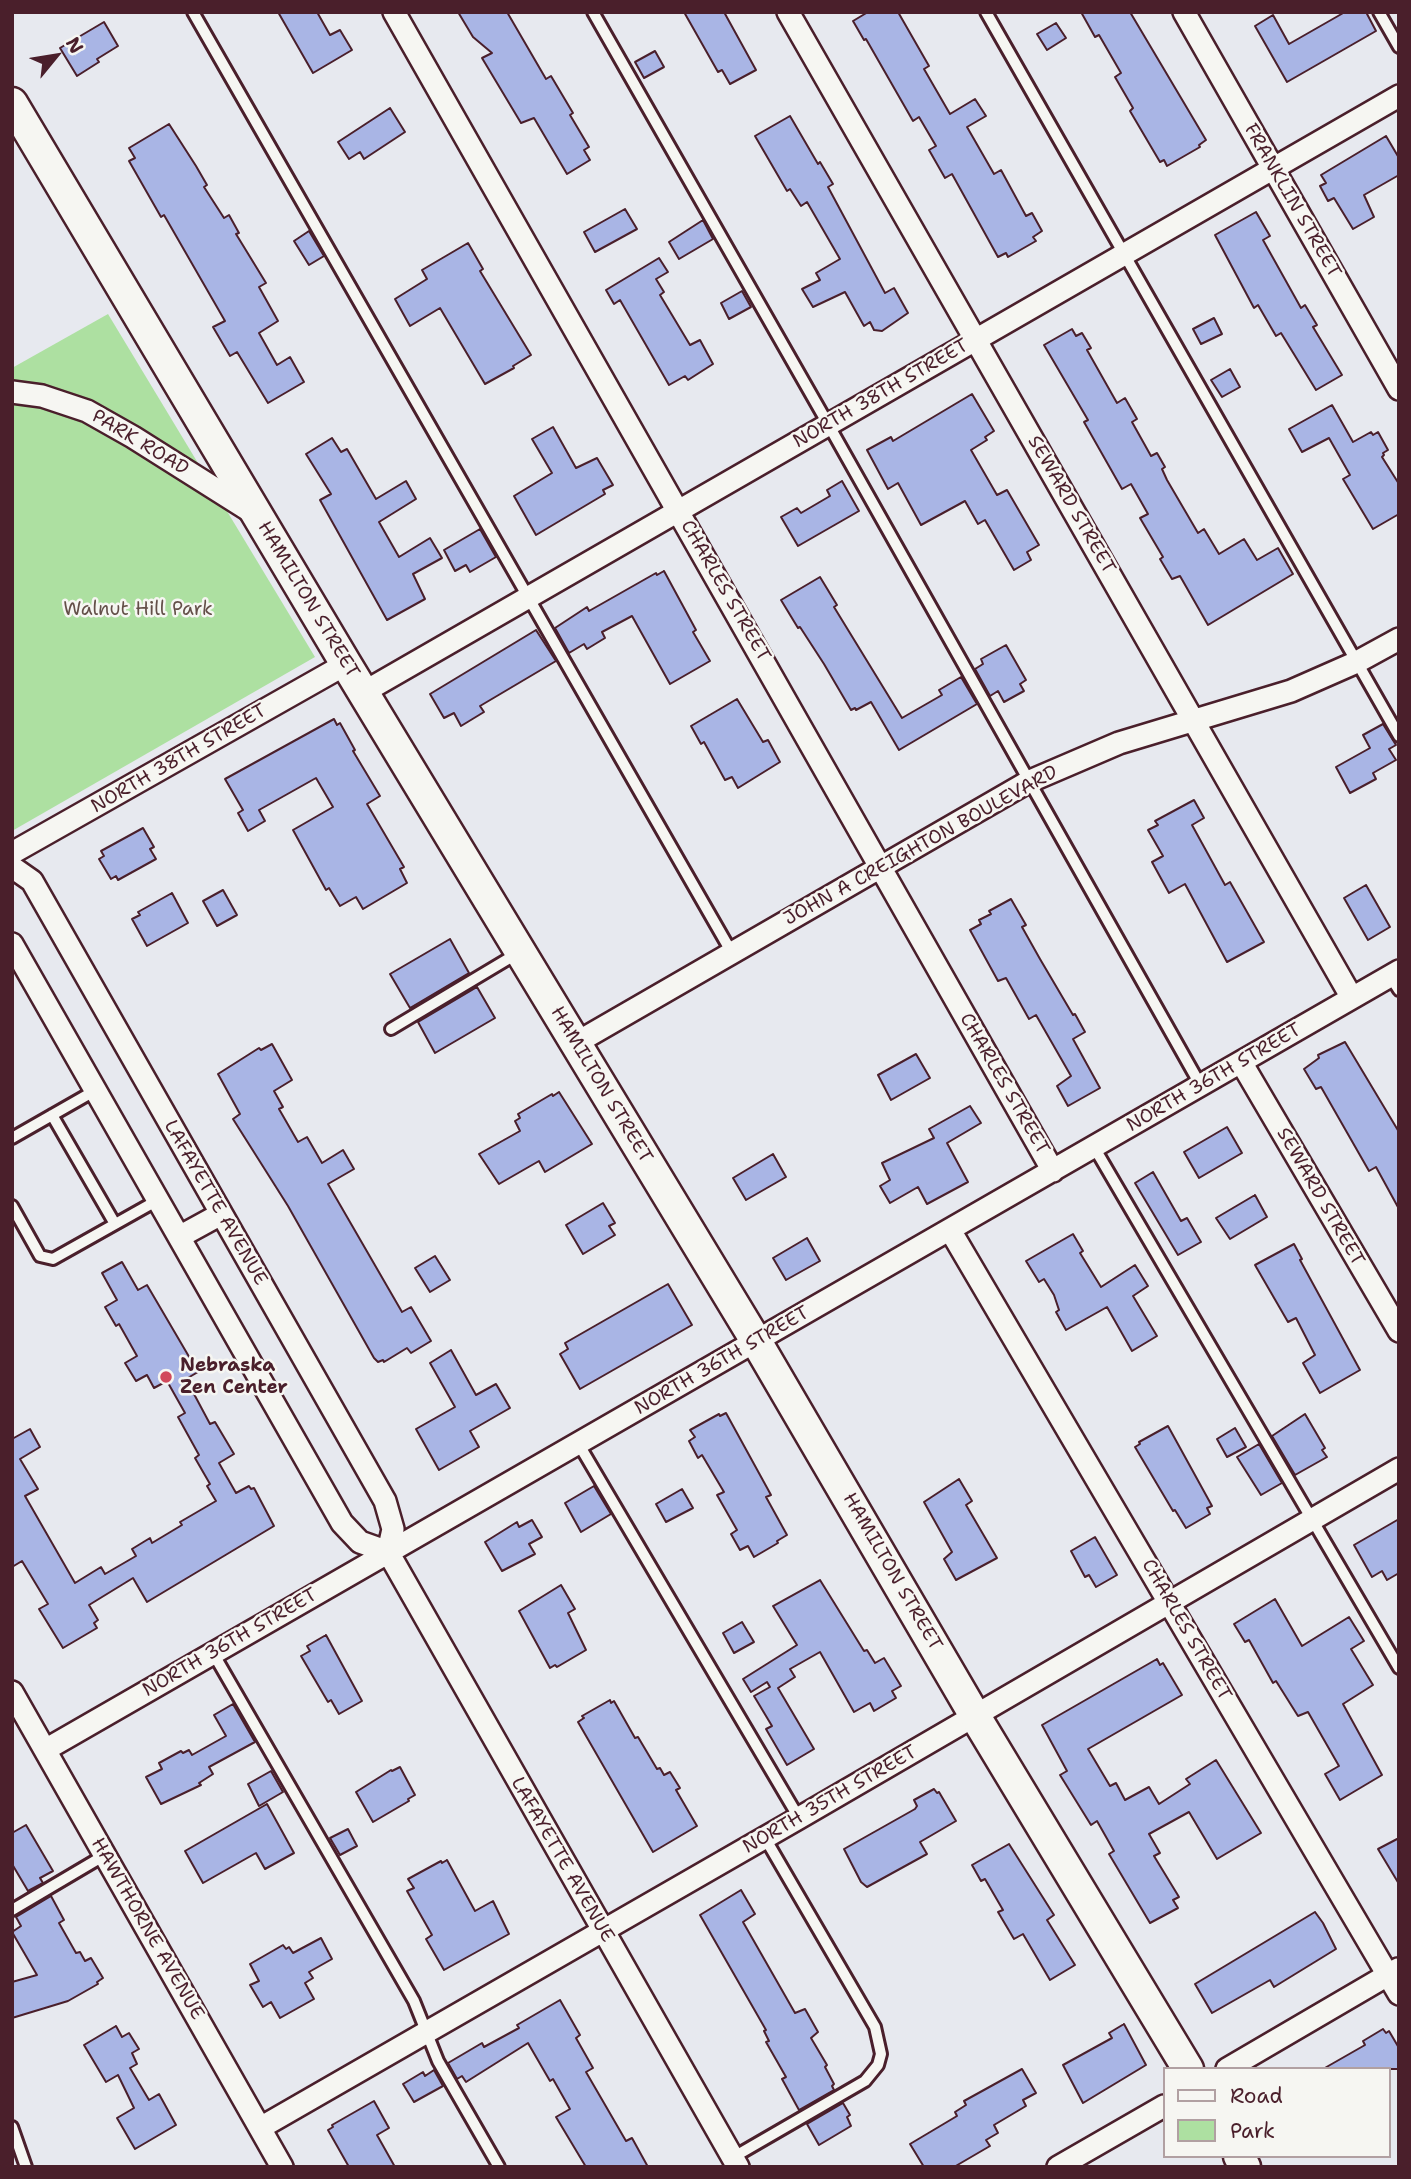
<!DOCTYPE html>
<html>
<head>
<meta charset="utf-8">
<style>
	body { margin:0 }
	#map { position:relative; width:1411px; height:2179px; overflow:hidden; background:#e7e9ef; font-family:"Shantell Sans",sans-serif }
	canvas { display:block }
	.frame { position:absolute; inset:0; border:14px solid #4a1f2b; pointer-events:none }
	.legend { position:absolute; left:1163px; top:2067px; width:228px; height:91px; box-sizing:border-box; background:#f6f6f2; border:2px solid #b1a0a2; margin:0; padding:9px 12px; list-style:none; font-size:21px; color:#4a1f2b }
	.legend li { display:flex; align-items:center; gap:14px; height:35px }
	.legend b { width:35px; border:2px solid #b1a0a2 }
	.north { position:absolute; left:21px; top:21px; width:70px; height:70px; -webkit-text-stroke:5px #f6f6f2; paint-order:stroke; rotate:60deg; font-size:19px; font-weight:700; line-height:28px; text-align:center; color:#4a1f2b }
	.north::after { content:''; display:block; margin:auto; width:24px; height:32px; background:#4a1f2b; clip-path:polygon(50% 0,100% 100%,50% 72%,0 100%) }
</style>
</head>
<body>
<div id="map">
<canvas width="1411" height="2179"></canvas>
<div class="frame"></div>
<ul class="legend">
<li><b style="height:9px;background:#f6f6f2"></b>Road</li>
<li><b style="height:19px;background:#ade0a1"></b>Park</li>
</ul>
<div class="north">N</div>
</div>
<script>
const g = document.querySelector('canvas').getContext('2d');
g.lineJoin = 'round';
function fillPath(path, color) { g.fillStyle = color; g.fill(path, 'evenodd'); }
const poly = rows => new Path2D(rows.map(r => 'M' + r).join(''));
function strokePath(path, color, width, dash) { g.strokeStyle = color; g.lineWidth = width; g.lineCap = dash ? 'butt' : 'round'; g.setLineDash(dash || []); g.stroke(path); }
function label(font, color, halo, rows, align = 'center') {
  g.font = font + ' "Shantell Sans",sans-serif'; g.lineWidth = 5; g.setLineDash([]); g.textBaseline = 'middle'; g.strokeStyle = halo; g.fillStyle = color; for (const [text, x, y, turn = 0] of rows) {
    g.save(); g.translate(x, y); g.rotate((+turn || 0) * Math.PI / 180); g.textAlign = isNaN(turn) ? turn : align; if (halo) g.strokeText(text, 0, 0); g.fillText(text, 0, 0); g.restore();
  }
}
fillPath(poly([
	[108,314,315,657,12,831,12,368]
]), '#ade0a1');
const building = poly([
	[278,12,317,12,330,35,340,30,352,50,313,73,278,12],
	[458,12,507,12,546,79,551,76,573,113,570,115,589,147,584,150,590,160,567,174,534,118,521,123,482,58,492,53,473,37,458,12],
	[684,12,724,12,756,70,730,84,722,70,718,72,684,12],
	[868,12,898,12,929,66,924,69,950,114,975,99,986,116,967,127,994,174,1001,170,1026,216,1032,213,1042,231,1033,237,1036,241,1008,257,1006,253,998,257,952,174,945,178,929,150,936,146,919,117,913,121,866,39,864,40,853,21,868,12],
	[1081,12,1130,12,1206,140,1199,145,1200,147,1167,166,1164,160,1160,162,1130,111,1133,108,1115,77,1121,73,1099,35,1095,37,1081,12],
	[1345,12,1366,12,1376,31,1287,82,1255,26,1273,15,1289,44,1345,12],
	[104,22,118,46,97,59,99,62,77,76,60,48,104,22],
	[1056,23,1066,38,1047,50,1037,34,1056,23],
	[655,51,664,67,644,78,635,62,655,51],
	[390,108,405,132,364,159,360,152,349,159,338,142,390,108],
	[790,116,818,164,820,162,833,184,828,187,885,293,894,288,908,313,882,331,874,330,870,322,864,326,845,292,813,307,802,289,820,280,816,273,840,259,807,202,801,206,790,189,787,191,755,136,790,116],
	[169,124,196,166,207,185,204,187,224,218,229,215,239,233,236,234,266,283,259,287,278,321,259,333,277,365,290,357,304,382,268,403,237,352,230,356,213,327,225,321,164,215,161,217,129,161,135,158,129,148,169,124],
	[1386,136,1399,158,1399,175,1364,195,1374,217,1353,229,1334,198,1328,201,1320,186,1326,183,1321,175,1386,136],
	[625,209,637,229,595,252,584,232,625,209],
	[1256,212,1270,236,1263,240,1301,308,1305,305,1317,325,1313,327,1342,375,1316,390,1281,333,1276,336,1258,305,1254,308,1215,235,1256,212],
	[703,220,713,239,679,259,669,242,703,220],
	[309,231,324,256,309,265,294,241,309,231],
	[468,243,483,269,480,271,531,355,513,366,514,368,485,384,440,308,410,326,395,299,427,279,422,270,468,243],
	[659,258,668,272,656,279,664,292,660,295,690,345,700,340,713,364,688,380,685,376,669,385,620,300,614,304,606,290,659,258],
	[742,291,751,307,729,319,721,303,742,291],
	[1214,318,1222,334,1201,344,1193,329,1214,318],
	[1072,329,1076,336,1082,333,1091,348,1087,350,1117,403,1125,398,1137,419,1132,422,1151,456,1157,453,1165,467,1162,469,1167,480,1198,533,1204,529,1219,554,1244,539,1257,560,1278,548,1293,574,1208,625,1180,576,1172,579,1160,559,1163,557,1140,518,1148,514,1131,484,1122,489,1084,422,1088,420,1044,345,1072,329],
	[1230,369,1240,387,1222,397,1211,380,1230,369],
	[972,394,994,431,985,437,987,440,971,450,997,495,1007,490,1039,545,1027,552,1031,560,1014,570,985,520,978,524,965,501,921,525,898,483,888,489,867,450,891,437,893,441,972,394],
	[1332,405,1353,442,1371,432,1373,435,1378,432,1388,450,1383,453,1384,455,1382,457,1399,484,1399,514,1373,529,1343,479,1350,475,1329,438,1302,452,1289,429,1332,405],
	[553,427,576,468,597,458,613,485,603,490,605,494,536,535,514,496,552,473,532,439,553,427],
	[332,438,341,452,347,449,376,499,406,481,416,499,379,522,399,557,430,538,442,558,413,574,425,599,387,620,320,500,331,494,306,454,332,438],
	[842,481,859,511,798,546,781,517,797,508,801,513,830,496,827,490,842,481],
	[480,529,496,557,470,572,466,565,455,571,444,550,480,529],
	[664,571,696,630,693,632,710,661,670,684,632,616,602,632,605,638,587,649,584,644,569,653,555,628,587,607,589,611,656,573,657,575,664,571],
	[820,577,837,605,834,607,902,718,942,695,939,690,961,677,977,704,899,750,871,702,856,710,855,708,851,710,824,664,800,627,798,628,781,600,820,577],
	[536,630,556,661,480,706,484,712,461,726,454,713,444,718,430,694,536,630],
	[1006,645,1026,680,1020,684,1024,691,1004,702,998,691,990,696,975,669,983,664,981,659,1006,645],
	[737,699,763,742,768,740,780,762,738,788,732,777,725,780,704,742,701,744,691,726,737,699],
	[334,719,337,725,340,723,355,750,353,751,380,796,367,804,404,867,400,869,407,883,363,909,356,897,340,906,329,888,326,890,293,830,333,807,316,778,259,810,265,821,248,831,238,813,243,810,225,779,334,719],
	[1383,724,1396,745,1389,749,1396,760,1373,773,1376,779,1350,793,1336,767,1370,748,1363,735,1383,724],
	[1194,800,1204,818,1192,825,1225,885,1230,882,1264,942,1227,962,1185,884,1169,893,1152,862,1163,856,1148,830,1158,825,1155,821,1194,800],
	[143,828,154,847,150,849,156,859,118,880,116,876,111,879,99,859,104,856,101,851,143,828],
	[1366,885,1390,927,1368,940,1344,898,1366,885],
	[223,890,237,915,217,926,203,901,223,890],
	[172,893,188,923,147,946,132,919,140,915,138,912,172,893],
	[1011,899,1026,925,1022,927,1040,959,1073,1015,1075,1014,1085,1032,1073,1039,1100,1088,1068,1106,1057,1086,1071,1076,1036,1015,1029,1019,1006,978,998,981,970,930,981,924,979,920,991,914,989,911,1011,899],
	[450,939,469,973,410,1008,390,974,450,939],
	[477,987,495,1018,435,1053,418,1022,477,987],
	[1345,1042,1399,1132,1399,1209,1376,1167,1369,1171,1321,1087,1316,1089,1304,1069,1319,1058,1318,1055,1345,1042],
	[272,1044,292,1080,274,1091,283,1107,279,1109,298,1142,307,1137,322,1163,343,1150,354,1169,328,1184,402,1312,411,1307,431,1341,411,1353,407,1348,384,1362,383,1360,378,1362,374,1358,288,1206,233,1119,240,1114,218,1074,259,1048,261,1050,272,1044],
	[916,1054,930,1078,891,1100,878,1075,916,1054],
	[559,1092,592,1144,545,1172,539,1161,499,1184,479,1154,520,1131,515,1121,520,1118,518,1114,552,1094,553,1096,559,1092],
	[970,1106,981,1123,947,1143,968,1182,927,1204,918,1187,890,1203,880,1186,890,1180,882,1163,934,1138,929,1129,970,1106],
	[1227,1127,1242,1153,1199,1178,1184,1152,1227,1127],
	[773,1154,786,1177,746,1200,733,1178,773,1154],
	[1153,1172,1181,1221,1187,1218,1201,1242,1178,1255,1135,1183,1153,1172],
	[1255,1195,1267,1217,1230,1239,1216,1218,1255,1195],
	[603,1203,615,1223,609,1226,615,1235,583,1254,566,1225,603,1203],
	[1073,1234,1083,1251,1080,1253,1101,1287,1135,1265,1148,1286,1133,1296,1157,1336,1132,1351,1107,1307,1066,1330,1056,1312,1059,1310,1054,1295,1044,1279,1039,1282,1026,1261,1073,1234],
	[807,1238,820,1261,786,1280,773,1258,807,1238],
	[1294,1244,1302,1259,1300,1260,1360,1370,1320,1393,1303,1363,1315,1355,1296,1318,1288,1322,1255,1265,1294,1244],
	[435,1256,450,1280,430,1292,415,1268,435,1256],
	[122,1262,138,1290,147,1285,198,1372,186,1379,210,1424,215,1422,234,1454,219,1463,236,1493,249,1486,251,1489,254,1488,274,1526,147,1602,133,1578,89,1605,98,1620,94,1623,97,1628,63,1648,39,1609,48,1604,22,1561,12,1567,12,1439,30,1429,40,1447,20,1459,38,1489,25,1496,75,1583,101,1567,105,1574,136,1556,132,1549,150,1538,152,1543,182,1525,180,1522,216,1501,207,1486,210,1484,195,1458,199,1455,178,1417,185,1413,167,1381,154,1388,147,1375,136,1381,125,1363,137,1356,119,1324,116,1326,105,1307,117,1300,102,1273,122,1262],
	[668,1284,692,1325,580,1389,560,1354,568,1349,565,1343,668,1284],
	[451,1350,476,1395,496,1384,510,1408,470,1431,479,1447,439,1470,416,1429,455,1407,430,1363,451,1350],
	[726,1413,771,1495,766,1497,787,1535,777,1541,778,1543,754,1557,748,1546,740,1550,731,1534,737,1530,717,1495,724,1492,702,1455,698,1458,689,1441,695,1437,690,1430,719,1414,720,1416,726,1413],
	[1305,1414,1325,1448,1322,1450,1327,1457,1295,1475,1272,1436,1305,1414],
	[1168,1426,1212,1506,1207,1508,1210,1514,1186,1528,1175,1510,1173,1511,1135,1447,1140,1444,1139,1442,1168,1426],
	[1235,1428,1246,1447,1227,1457,1217,1439,1235,1428],
	[1259,1444,1282,1483,1261,1495,1237,1457,1259,1444],
	[959,1479,972,1501,966,1505,997,1558,956,1580,944,1559,952,1552,924,1502,959,1479],
	[594,1486,611,1514,581,1532,565,1503,594,1486],
	[682,1489,693,1508,666,1522,656,1504,682,1489],
	[1399,1519,1399,1573,1387,1580,1382,1571,1372,1577,1354,1545,1399,1519],
	[532,1520,542,1537,529,1544,535,1554,502,1571,485,1542,517,1522,519,1527,532,1520],
	[1095,1537,1117,1575,1096,1587,1089,1575,1085,1577,1071,1551,1095,1537],
	[820,1580,864,1651,867,1650,875,1663,884,1658,901,1686,892,1691,896,1698,874,1711,870,1703,854,1712,820,1652,790,1669,795,1677,778,1688,814,1749,787,1765,766,1729,772,1726,754,1696,770,1687,767,1682,751,1692,743,1679,797,1645,773,1606,820,1580],
	[561,1585,575,1609,568,1613,586,1650,557,1667,555,1665,550,1668,519,1611,561,1585],
	[1275,1599,1302,1646,1349,1617,1364,1641,1351,1649,1373,1685,1343,1704,1382,1775,1340,1800,1325,1774,1339,1766,1308,1712,1298,1716,1276,1681,1273,1683,1249,1640,1245,1642,1234,1624,1275,1599],
	[742,1622,754,1642,734,1653,723,1633,742,1622],
	[326,1635,362,1701,339,1714,331,1700,328,1702,301,1656,310,1651,307,1646,326,1635],
	[1157,1659,1160,1665,1163,1663,1182,1695,1088,1749,1110,1786,1116,1783,1125,1800,1149,1787,1159,1804,1190,1784,1186,1779,1216,1760,1261,1833,1217,1859,1189,1812,1149,1834,1160,1853,1154,1856,1179,1897,1173,1900,1178,1908,1150,1923,1109,1854,1114,1851,1097,1821,1091,1825,1060,1775,1067,1771,1042,1725,1157,1659],
	[610,1700,611,1703,614,1701,635,1738,638,1737,657,1769,660,1768,664,1775,670,1772,680,1788,676,1790,697,1826,653,1852,578,1722,584,1718,582,1716,610,1700],
	[233,1704,255,1742,209,1767,213,1774,199,1783,201,1785,161,1804,146,1777,162,1769,159,1763,181,1751,183,1753,189,1750,192,1755,226,1736,214,1715,233,1704],
	[400,1767,415,1795,408,1799,409,1801,373,1822,356,1792,391,1770,392,1771,400,1767],
	[271,1771,283,1792,259,1806,248,1784,271,1771],
	[934,1789,937,1793,939,1792,956,1821,920,1842,927,1854,867,1887,861,1882,844,1849,915,1809,917,1806,914,1800,934,1789],
	[267,1804,294,1853,265,1869,256,1853,203,1883,185,1851,267,1804],
	[26,1825,53,1871,40,1878,43,1883,28,1891,12,1864,12,1833,26,1825],
	[348,1829,357,1846,340,1855,330,1838,348,1829],
	[1399,1838,1399,1884,1378,1849,1399,1838],
	[1009,1844,1054,1915,1047,1920,1075,1965,1050,1980,1023,1934,1014,1939,998,1912,1003,1910,985,1879,981,1881,972,1865,1009,1844],
	[447,1860,475,1911,493,1901,509,1934,444,1970,426,1939,432,1935,407,1891,414,1888,408,1879,441,1861,442,1863,447,1860],
	[741,1890,755,1914,743,1922,795,2013,805,2009,818,2032,811,2038,827,2065,825,2067,834,2084,832,2086,834,2090,799,2110,782,2079,786,2077,766,2042,769,2041,764,2031,766,2030,700,1915,741,1890],
	[51,1896,64,1920,59,1923,76,1953,80,1952,85,1961,91,1958,103,1978,97,1982,98,1984,68,2001,12,2018,12,1982,37,1975,12,1932,21,1926,16,1917,51,1896],
	[1315,1912,1323,1923,1336,1949,1274,1987,1270,1980,1212,2013,1195,1984,1315,1912],
	[321,1938,332,1959,309,1972,313,1978,305,1983,314,1999,280,2018,271,2002,263,2007,250,1985,259,1981,250,1964,283,1945,286,1949,289,1947,293,1953,321,1938],
	[560,2000,580,2035,576,2038,593,2068,586,2072,626,2141,632,2138,648,2167,586,2167,556,2117,570,2109,553,2079,550,2081,528,2043,466,2082,462,2076,457,2079,448,2063,482,2043,484,2047,519,2028,517,2025,560,2000],
	[1124,2024,1146,2065,1083,2103,1063,2065,1112,2038,1109,2033,1124,2024],
	[116,2026,122,2037,129,2033,139,2049,132,2053,137,2064,130,2068,149,2100,159,2094,176,2125,135,2149,117,2118,134,2108,118,2075,106,2082,84,2045,116,2026],
	[1383,2029,1386,2033,1389,2031,1399,2048,1399,2069,1323,2069,1365,2045,1363,2041,1383,2029],
	[1022,2069,1036,2093,1023,2100,1026,2106,994,2125,998,2133,986,2140,990,2146,954,2167,924,2167,910,2144,957,2116,955,2112,966,2105,964,2101,1022,2069],
	[434,2070,443,2086,414,2102,403,2084,423,2072,425,2076,434,2070],
	[374,2101,389,2128,377,2135,395,2167,349,2167,328,2130,333,2127,332,2125,374,2101],
	[843,2103,850,2115,847,2117,851,2126,819,2145,807,2124,843,2103]
]);
fillPath(building, '#a9b5e5');
strokePath(building, '#4a1f2b', 2);
const lane = poly([
	[193,12,732,953],
	[593,12,828,424,1201,1086],
	[986,12,1399,736],
	[1379,12,1399,47],
	[1390,976,1399,990],
	[391,1029,518,953],
	[52,1115,115,1224],
	[12,1138,96,1090],
	[1094,1147,1399,1668],
	[12,1206,40,1256,53,1259,158,1200],
	[578,1443,799,1818],
	[213,1653,414,2001,438,2061,499,2167],
	[12,1910,105,1855],
	[12,2127,26,2167],
	[732,2158,865,2081,878,2065,881,2054,875,2027,765,1838]
]);
const street = poly([
	[394,12,1053,1171],
	[788,12,1352,998],
	[1184,12,1399,389],
	[12,392,42,396,87,411,133,437,255,514],
	[364,692,1399,96],
	[12,853,346,664],
	[12,867,32,881,385,1501,393,1529,388,1552],
	[12,944,342,1523,360,1542,388,1552,738,2167],
	[576,1043,1028,782,1119,743,1291,691,1357,662,1399,639],
	[1241,1062,1399,1331],
	[950,1230,1399,1994],
	[179,1237,221,1214],
	[12,1692,282,2167],
	[45,1750,1399,971],
	[1227,2069,1398,1969],
	[260,2128,799,1818,1399,1469],
	[1058,2167,1164,2106]
]);
const secondary = poly([
	[12,103,346,664,756,1341,975,1716,1188,2069],
	[1239,2156,1245,2167]
]);
strokePath(lane, '#4a1f2b', 16);
strokePath(street, '#4a1f2b', 26);
strokePath(secondary, '#4a1f2b', 35);
strokePath(lane, '#f6f6f2', 10);
strokePath(street, '#f6f6f2', 21);
strokePath(secondary, '#f6f6f2', 30);
for (const [x, y, r, color] of [
	[166,1377,7,"#d1495b"]
]) { const dot = new Path2D(); dot.arc(x, y, r, 0, 2 * Math.PI); g.fillStyle = color; g.fill(dot); strokePath(dot, '#f6f6f2', 2.5); }
label('19px', '#4a1f2b', '#f6f6f2', [
	["FRANKLIN STREET",1292,201,60],
	["NORTH 38TH STREET",881,394,-30],
	["PARK ROAD",140,443,31],
	["SEWARD STREET",1071,505,60],
	["CHARLES STREET",725,591,60],
	["HAMILTON STREET",308,600,59],
	["NORTH 38TH STREET",179,759,-30],
	["JOHN A CREIGHTON BOULEVARD",921,846,-29],
	["NORTH 36TH STREET",1214,1078,-30],
	["CHARLES STREET",1004,1084,60],
	["HAMILTON STREET",601,1085,59],
	["SEWARD STREET",1320,1197,60],
	["LAFAYETTE AVENUE",215,1203,60],
	["NORTH 36TH STREET",722,1361,-30],
	["HAMILTON STREET",892,1572,60],
	["CHARLES STREET",1186,1630,60],
	["NORTH 36TH STREET",230,1643,-30],
	["NORTH 35TH STREET",830,1800,-30],
	["LAFAYETTE AVENUE",562,1860,60],
	["HAWTHORNE AVENUE",147,1929,60]
]);
label('19px', '#634f48', '#f6f6f2', [
	["Walnut Hill Park",138,610]
]);
label('bold 19px', '#4a1f2b', '#f6f6f2', [
	["Nebraska",180,1366],
	["Zen Center",180,1388]
], 'left');
</script>
</body>
</html>
